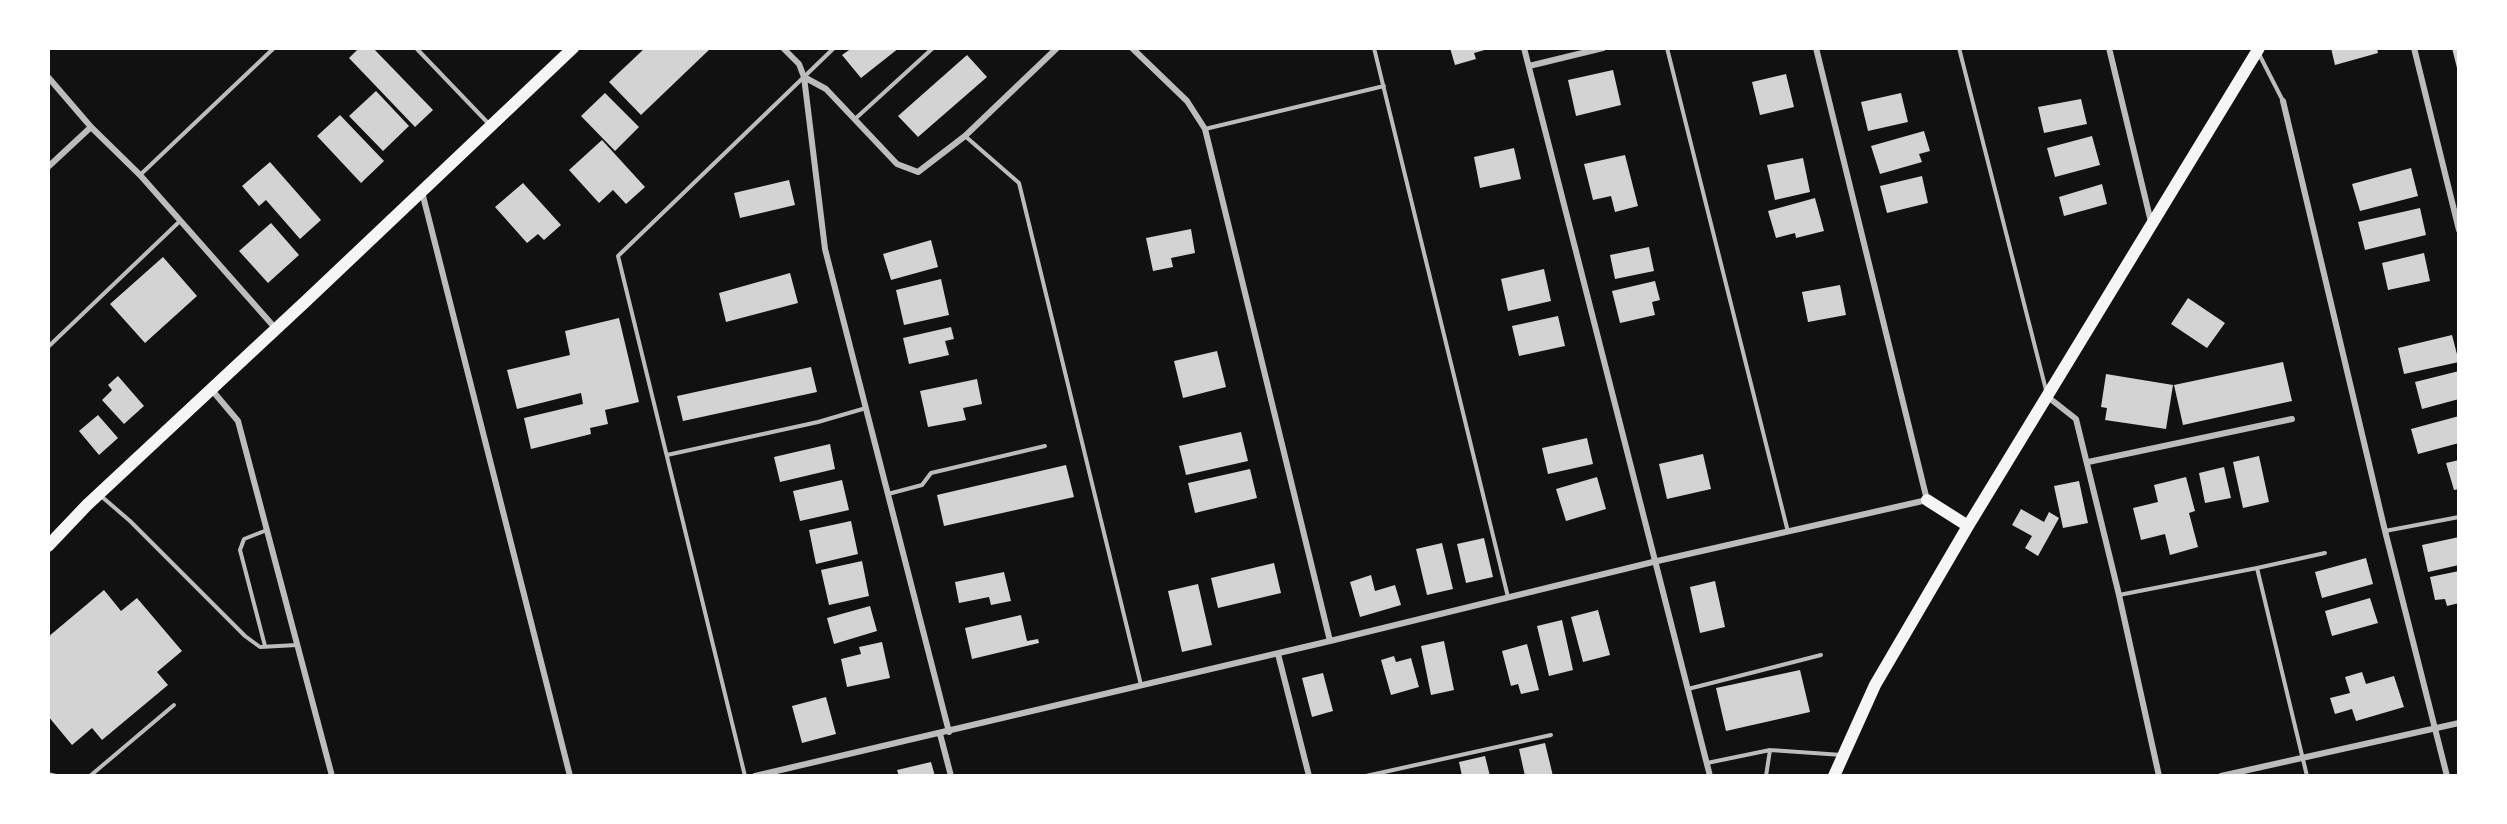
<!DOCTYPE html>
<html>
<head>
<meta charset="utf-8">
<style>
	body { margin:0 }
	#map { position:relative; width:2507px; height:824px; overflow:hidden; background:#111; font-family:Barlow,sans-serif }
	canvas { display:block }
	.frame { position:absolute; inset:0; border:50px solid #fff; pointer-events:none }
</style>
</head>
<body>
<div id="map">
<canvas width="2507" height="824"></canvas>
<div class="frame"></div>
</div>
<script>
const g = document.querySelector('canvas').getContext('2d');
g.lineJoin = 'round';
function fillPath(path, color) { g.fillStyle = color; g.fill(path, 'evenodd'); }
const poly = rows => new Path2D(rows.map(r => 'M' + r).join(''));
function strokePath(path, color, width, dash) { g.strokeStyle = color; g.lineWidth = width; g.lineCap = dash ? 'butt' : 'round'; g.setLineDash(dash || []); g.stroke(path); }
fillPath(poly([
	[359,48,373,48,433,110,415,127,349,58],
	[645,48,711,48,641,115,609,82],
	[852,48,899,48,861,78,842,55],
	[1450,48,1488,48,1488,49,1474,53,1476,59,1455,65],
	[2331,48,2377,48,2378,53,2335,65],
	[2452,48,2459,48,2459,72,2458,72],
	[967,55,987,77,918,137,898,116],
	[1613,70,1621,105,1576,116,1568,80],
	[1786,74,1794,107,1760,115,1752,82],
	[376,91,409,126,383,151,349,116],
	[605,93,639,127,615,151,581,116],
	[1901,93,1908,122,1868,131,1861,102],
	[2081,99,2087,124,2044,133,2038,107],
	[340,115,384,161,361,183,317,136],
	[1924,131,1930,151,1919,154,1922,162,1880,174,1871,146],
	[2092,136,2100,165,2055,177,2047,148],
	[602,140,645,187,626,204,613,190,599,203,569,170],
	[1514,148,1521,179,1480,188,1474,157],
	[1625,155,1638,206,1615,212,1611,196,1593,200,1584,164],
	[1803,158,1810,192,1775,200,1767,165],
	[270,162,321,220,300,239,266,200,259,206,242,186],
	[2411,168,2418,196,2360,211,2352,184],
	[1922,176,1928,203,1887,213,1880,186],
	[789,180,795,205,740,218,734,193],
	[523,183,561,225,544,240,538,234,527,243,495,207],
	[2102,184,2107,204,2064,216,2059,197],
	[1815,198,1824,231,1796,238,1795,233,1776,238,1768,211],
	[2420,208,2426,235,2365,250,2358,222],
	[271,223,299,255,268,283,239,251],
	[1191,229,1195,253,1171,258,1173,267,1153,271,1146,238],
	[931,240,938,267,891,280,883,254],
	[1649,247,1654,271,1615,279,1610,255],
	[2424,253,2430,281,2388,290,2382,263],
	[163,257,197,296,145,343,110,304],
	[1544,269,1551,301,1508,311,1501,279],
	[790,273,798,303,726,322,719,293],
	[941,279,949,315,904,325,896,290],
	[1655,281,1660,300,1652,302,1655,315,1620,323,1612,291],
	[1840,285,1846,315,1808,322,1802,292],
	[2188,298,2225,323,2207,348,2171,324],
	[1558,316,1565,346,1519,356,1512,326],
	[619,318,639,402,605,410,608,424,590,428,591,434,531,449,524,418,583,404,581,393,517,409,507,370,570,355,565,331],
	[951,327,954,339,945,341,949,355,909,364,903,338],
	[2452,335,2459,362,2404,374,2398,348],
	[1217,351,1226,387,1183,398,1174,361],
	[2283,362,2292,401,2183,425,2174,385],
	[811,367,817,392,683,421,677,396],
	[2459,371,2459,399,2422,409,2415,382],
	[2106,374,2173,385,2166,429,2105,420,2107,408,2101,407],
	[118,376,144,406,124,424,102,400,112,390,108,385],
	[977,379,982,404,963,408,966,420,928,427,920,391],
	[98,415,118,438,99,455,79,431],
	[2459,416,2459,443,2418,454,2411,429],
	[1241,432,1248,461,1186,475,1179,446],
	[1587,438,1593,464,1548,474,1542,448],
	[830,444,835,469,780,482,774,457],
	[1703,454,1711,489,1667,499,1659,464],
	[2259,456,2269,502,2243,508,2233,462],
	[2459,460,2459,489,2454,490,2446,463],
	[1066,465,1074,497,944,526,937,495],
	[2224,467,2231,498,2205,503,2199,473],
	[1250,469,1257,498,1195,513,1188,483],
	[1597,477,1606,509,1566,521,1556,489],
	[2186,477,2195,511,2189,513,2198,547,2170,555,2165,534,2141,540,2133,508,2158,502,2154,485],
	[842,480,849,510,800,521,793,491],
	[2079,481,2088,523,2063,528,2054,486],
	[2021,509,2044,522,2049,512,2059,518,2038,556,2025,548,2032,536,2012,525],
	[851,521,858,554,816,564,809,530],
	[2459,537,2459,565,2428,572,2422,545],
	[1484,538,1493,577,1466,583,1457,544],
	[1442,543,1453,589,1427,595,1416,549],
	[2366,558,2373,584,2322,598,2315,572],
	[862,561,869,596,829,605,821,570],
	[1274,563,1281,593,1218,608,1211,578],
	[2459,571,2459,603,2447,606,2445,599,2435,600,2430,577],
	[1004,572,1011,601,991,605,989,597,959,603,955,582],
	[1371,575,1375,591,1395,585,1401,605,1360,617,1350,582],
	[1715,581,1725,627,1700,633,1690,587],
	[1198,584,1212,645,1182,652,1168,591],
	[104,590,121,611,137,598,182,651,157,672,168,685,102,740,92,728,72,745,48,716,48,637],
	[2370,598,2378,623,2332,636,2325,611],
	[870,606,877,631,834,644,827,618],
	[1598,610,1610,655,1583,662,1571,617],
	[1021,615,1027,641,1038,639,1039,643,972,659,965,628],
	[1562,620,1573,670,1549,676,1537,626],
	[1444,641,1454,690,1431,695,1421,646],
	[882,642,890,678,847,687,841,659,861,654,859,647],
	[1527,644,1539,690,1521,694,1518,684,1511,686,1502,651],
	[1394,656,1396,662,1411,658,1419,687,1391,695,1381,660],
	[1800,670,1810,712,1726,731,1716,688],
	[2362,672,2366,684,2394,676,2404,707,2356,721,2352,709,2335,714,2330,698,2350,693,2345,677],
	[1323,673,1333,711,1312,717,1302,678],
	[826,697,836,734,802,743,792,706],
	[1545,743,1553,776,1525,776,1519,749],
	[1485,756,1490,776,1462,776,1459,762],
	[931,762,935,776,899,776,897,770]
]), '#d3d3d3');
strokePath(poly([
	[416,48,488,123],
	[1374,48,1508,597],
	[1667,48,1788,532],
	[1959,48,2046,390],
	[2259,54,2283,101],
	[855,119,933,48],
	[1205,129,1384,86],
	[965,136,1019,183,1141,685],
	[140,175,274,48],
	[48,347,180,221],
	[667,455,818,422,866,408],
	[888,494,922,485,931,473,1045,446],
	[101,496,130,521,245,636,260,647,297,645],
	[2385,531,2459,517],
	[2257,568,2307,776],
	[2119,595,2257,568,2325,553],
	[265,646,240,550,244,539,267,530],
	[1688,689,1821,655],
	[1707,763,1770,750,1842,755],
	[48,774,56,776],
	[90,776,174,705],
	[745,776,618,256,834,48],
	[1366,776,1551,735],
	[1766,776,1770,750]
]), '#bcbcbc', 4);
strokePath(poly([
	[783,48,799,64,804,77,825,249,949,732],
	[1132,48,1187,101,1205,129,1330,641],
	[1524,48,1710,776],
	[2109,48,2151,222],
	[2414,48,2459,230],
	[1529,66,1603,48],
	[48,77,91,127,140,175,276,329],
	[804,77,826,89,897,164,918,172,965,136,1057,48],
	[2283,101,2385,531,2447,776],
	[48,167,91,127],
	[422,192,570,776],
	[211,389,238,421,332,776],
	[2048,397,2076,419,2119,595,2159,776],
	[2088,462,2292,419],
	[1278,654,1309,776],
	[940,734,951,776],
	[755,776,1330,641,1653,562,1927,500,1816,48],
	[2221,776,2459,723]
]), '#bcbcbc', 6);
strokePath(poly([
	[1927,500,1968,526],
	[1834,776,1875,685,1968,526,2259,48]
]), '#f5f5f5', 12);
strokePath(poly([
	[48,546,87,505,306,301,573,48]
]), '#f5f5f5', 12);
</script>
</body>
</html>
